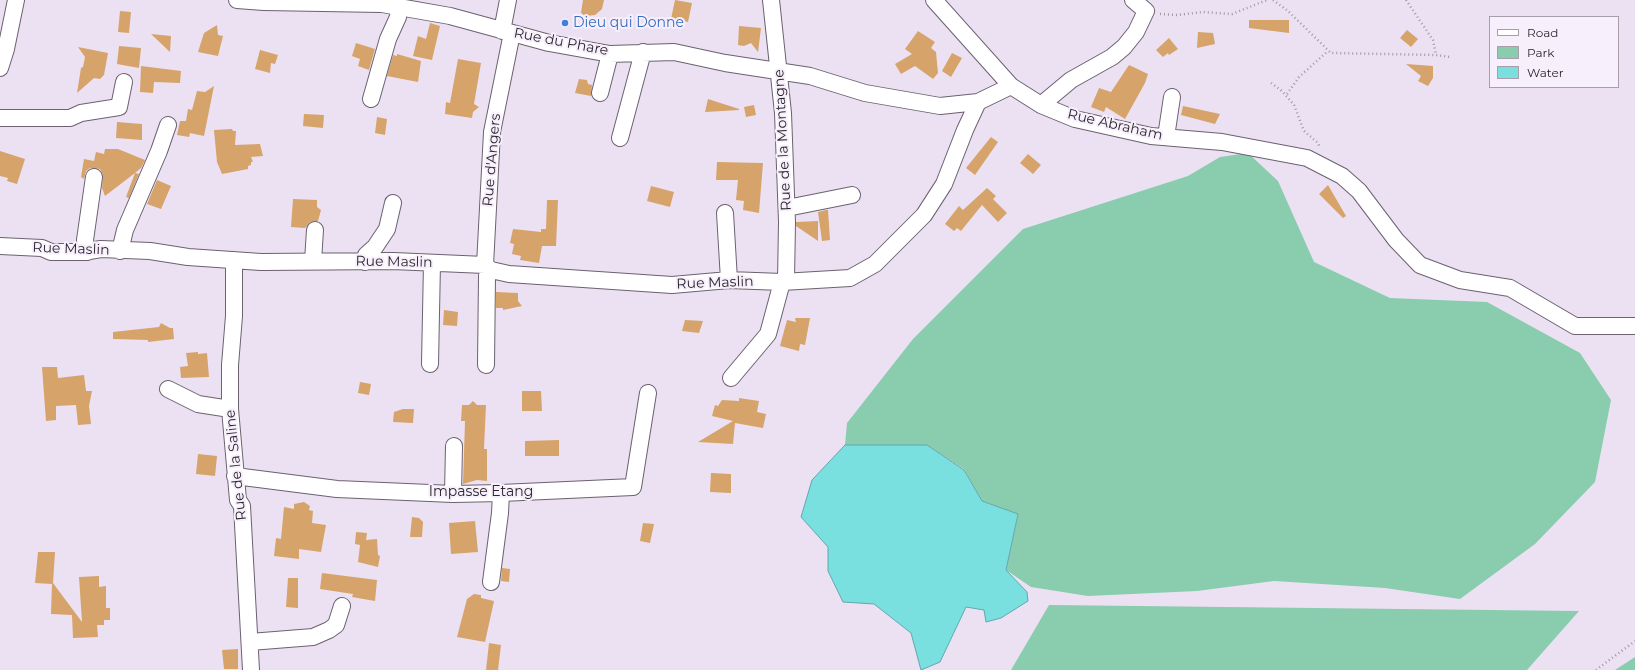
<!DOCTYPE html>
<html>
<head>
<meta charset="utf-8">
<style>
	body { margin:0 }
	#map { position:relative; width:1635px; height:670px; overflow:hidden; background:#ece1f2; font-family:Montserrat,sans-serif }
	canvas { display:block }
	.legend { position:absolute; left:1489px; top:16px; width:130px; height:72px; box-sizing:border-box; background:#f8effd; border:1px solid #a69faa; margin:0; padding:5px 7px; list-style:none; font-size:12px; color:#2b272d }
	.legend li { display:flex; align-items:center; gap:8px; height:20px }
	.legend b { width:20px; border:1px solid #a69faa }
</style>
</head>
<body>
<div id="map">
<canvas width="1635" height="670"></canvas>
<ul class="legend">
<li><b style="height:5px;background:#fff"></b>Road</li>
<li><b style="height:11px;background:#89ccae"></b>Park</li>
<li><b style="height:11px;background:#79dfdf"></b>Water</li>
</ul>
</div>
<script>
const g = document.querySelector('canvas').getContext('2d');
g.lineJoin = 'round';
function fillPath(path, color) { g.fillStyle = color; g.fill(path, 'evenodd'); }
const poly = rows => new Path2D(rows.map(r => 'M' + r).join(''));
function strokePath(path, color, width, dash) { g.strokeStyle = color; g.lineWidth = width; g.lineCap = dash ? 'butt' : 'round'; g.setLineDash(dash || []); g.stroke(path); }
function label(font, color, halo, rows, align = 'center') {
  g.font = font + ' Montserrat,sans-serif'; g.lineWidth = 4; g.setLineDash([]); g.textBaseline = 'middle'; g.strokeStyle = halo; g.fillStyle = color; for (const [text, x, y, turn = 0] of rows) {
    g.save(); g.translate(x, y); g.rotate((+turn || 0) * Math.PI / 180); g.textAlign = isNaN(turn) ? turn : align; if (halo) g.strokeText(text, 0, 0); g.fillText(text, 0, 0); g.restore();
  }
}
fillPath(poly([
	[1248,153,1278,181,1314,262,1390,298,1487,302,1580,353,1611,400,1595,482,1535,544,1460,599,1385,588,1274,581,1197,591,1088,596,1031,587,1006,570,1018,514,982,501,964,469,927,445,845,445,847,423,913,339,1023,229,1188,176,1220,157],
	[1049,605,1579,611,1527,670,1011,670],
	[1635,657,1635,670,1615,670]
]), '#89ccae');
const water = poly([
	[845,445,927,445,964,470,982,501,1018,514,1006,570,1027,592,1028,601,1001,618,986,622,984,610,966,607,940,662,921,670,911,633,874,604,843,602,828,571,828,547,801,517,812,480,845,445]
]);
fillPath(water, '#79dfdf');
strokePath(water, '#62a8aa', 1);
fillPath(poly([
	[583,0,604,0,602,9,595,15,585,16,581,13],
	[675,0,692,3,688,22,671,19],
	[120,11,131,12,129,33,118,32],
	[1249,20,1289,20,1289,33,1249,28],
	[430,23,440,26,432,60,413,56,418,36,426,39],
	[217,25,218,35,223,36,218,56,198,52,204,33],
	[739,26,761,28,758,52,751,43,744,46,738,45],
	[1407,30,1418,39,1411,47,1400,38],
	[918,31,935,42,931,48,936,52,938,73,933,79,915,66,901,74,895,64,912,54,905,49],
	[1198,32,1213,33,1215,44,1197,48],
	[151,34,171,36,170,52],
	[1169,38,1178,49,1169,55,1168,53,1163,57,1156,50],
	[356,43,375,49,369,70,358,66,360,59,352,56],
	[119,46,141,48,139,68,117,64],
	[78,47,108,53,104,75,100,79,94,78,77,93,81,68,83,67,85,57],
	[260,50,278,55,275,64,271,63,270,73,255,69],
	[952,53,962,58,951,77,942,71],
	[397,54,421,61,418,82,387,76,393,55,397,56],
	[458,59,481,63,474,104,479,107,473,112,472,118,445,114,446,102,450,103],
	[1406,64,1433,66,1433,78,1428,86,1418,81,1421,76],
	[1129,65,1148,74,1145,83,1125,119,1106,107,1104,112,1091,107,1099,88,1111,92],
	[141,66,181,71,180,83,154,82,153,93,140,92],
	[579,79,587,80,588,84,592,85,591,96,575,93],
	[214,86,204,136,190,133,189,137,177,135,180,121,186,121,188,109,192,110,197,91,205,92],
	[708,99,739,109,739,110,705,112],
	[754,105,756,115,746,117,744,107],
	[1183,106,1220,114,1215,124,1181,115],
	[304,114,324,115,323,128,303,126],
	[377,117,387,119,385,135,375,133],
	[117,122,142,124,142,140,116,138],
	[232,129,233,131,236,131,235,145,260,144,263,156,251,157,253,162,251,162,251,165,248,166,248,169,222,174,217,162,214,130],
	[991,137,998,142,975,175,966,168],
	[105,149,118,149,145,160,141,168,135,173,139,174,129,198,126,197,135,173,105,196,102,188,103,174,100,169,90,168,86,171,84,179,81,177,84,159,94,161,96,152,104,154],
	[0,151,25,159,17,184,7,181,8,178,0,176],
	[1028,154,1041,165,1033,174,1020,163],
	[717,162,763,163,759,213,743,210,744,201,736,200,738,180,716,180],
	[157,180,171,186,161,209,147,204],
	[1328,185,1346,216,1343,218,1319,194],
	[651,186,674,192,670,207,647,201],
	[987,188,996,196,993,199,1007,213,998,222,982,205,961,231,957,228,954,231,945,224,959,206,963,210],
	[293,199,317,200,317,207,321,210,318,221,310,222,305,228,291,227],
	[547,200,558,200,556,246,542,246,539,263,520,260,521,256,512,254,514,244,510,243,513,229,541,232,541,229,546,229],
	[826,210,828,210,830,240,822,241,818,212],
	[818,221,818,241,796,226,796,222],
	[496,292,518,293,518,301,522,306,503,310,503,308,496,308],
	[444,310,458,312,457,326,443,325],
	[795,318,810,318,805,345,800,344,799,351,780,346,787,320,796,322],
	[685,320,703,321,699,333,682,331],
	[161,323,170,328,173,328,174,339,148,342,148,340,113,339,113,332,159,327],
	[198,352,198,354,207,353,209,377,181,378,180,367,188,366,186,353],
	[42,367,57,367,58,378,84,375,86,391,92,391,89,406,91,424,78,425,76,405,56,406,56,420,46,421],
	[360,382,371,384,369,395,358,393],
	[522,391,541,391,542,411,522,411],
	[739,398,759,401,757,412,766,414,763,428,735,423,733,444,698,442,733,421,712,416,715,405,718,406,722,400,739,401],
	[473,401,477,405,486,405,484,449,487,449,487,481,477,480,463,484,465,421,461,421,462,405,469,405],
	[403,409,414,409,413,423,393,422,394,412],
	[559,440,559,456,525,456,525,441],
	[198,454,217,456,215,476,196,474],
	[711,473,731,474,731,493,710,492],
	[304,502,310,506,309,510,313,511,312,523,326,525,321,552,299,549,299,559,274,556,276,538,281,539,284,507,294,509,294,504],
	[412,517,419,518,423,522,422,537,410,537],
	[475,521,478,552,451,554,449,523],
	[643,523,654,524,650,543,640,541],
	[356,532,367,533,366,540,377,539,378,555,380,556,378,567,358,562,360,545,355,544],
	[38,552,55,552,53,583,82,622,79,577,99,576,99,587,106,586,106,608,110,608,110,620,104,620,104,625,97,625,98,637,73,638,72,615,51,614,52,584,35,583],
	[502,568,510,569,509,582,501,581],
	[322,573,377,580,375,601,352,597,353,594,320,589],
	[288,578,298,578,298,608,286,607],
	[474,594,481,595,481,598,494,601,485,642,457,637,467,599],
	[489,643,501,645,498,670,486,670],
	[238,649,238,669,224,669,222,650]
]), '#d6a36a');
const minor = poly([
	[237,0,264,2,382,4,450,16,549,43,610,54,674,52,725,63,810,76,865,93,940,106,978,102],
	[771,0,783,113,787,222,786,281],
	[934,0,1011,86,1041,105,1075,119,1151,136,1222,142,1307,158,1342,176,1359,191,1396,240,1420,265,1460,280,1510,288,1575,326,1635,326],
	[502,31,508,0],
	[0,68,6,49,16,0],
	[600,93,610,54],
	[371,99,388,39,398,17,399,7],
	[1041,105,1071,80,1112,57,1124,47,1136,32,1146,11,1133,0],
	[0,118,70,118,81,113,119,107,124,82],
	[1166,137,1172,97],
	[620,138,643,52],
	[787,208,852,195],
	[725,213,729,280],
	[0,246,42,248,51,252,83,252,101,249,150,251,188,257,261,262,393,261,485,265,491,270,509,274,672,285,729,280,782,282,850,278,875,264,924,215,944,184,965,130,978,102,1011,86],
	[120,251,125,230,159,151,168,125],
	[87,252,85,240,94,177],
	[234,260,234,316,230,365,230,409,238,500,242,506,251,670],
	[313,261,315,230],
	[365,262,366,255,375,247,387,229,393,203],
	[485,265,492,132,512,33],
	[430,364,432,263],
	[486,365,487,276,491,270],
	[731,378,768,334,782,282],
	[168,389,198,404,230,409],
	[235,476,337,489,453,494,501,493,633,487,648,393],
	[453,494,454,446],
	[491,582,500,513,501,493],
	[250,642,313,637,329,630,336,625,342,606]
]);
strokePath(minor, '#6b6170', 18);
strokePath(poly([
	[1273,0,1288,11,1331,53,1436,55,1450,57],
	[1406,0,1433,40,1436,55],
	[1160,14,1177,15,1203,12,1232,14,1267,0],
	[1271,83,1282,91,1294,105,1304,131,1318,143,1320,148],
	[1287,94,1299,77,1328,51],
	[1596,670,1635,641]
]), '#a098a4', 2.5, [1, 3]);
strokePath(minor, '#fff', 16);
for (const [x, y, r, color] of [
	[565,23,4,"#3f7fe0"]
]) { const dot = new Path2D(); dot.arc(x, y, r, 0, 2 * Math.PI); g.fillStyle = color; g.fill(dot); strokePath(dot, '#f8effd', 1.5); }
label('14px', '#366cbe', '#f8effd', [
	["Dieu qui Donne",573,23]
], 'left');
label('14px', '#2b272d', '#f8effd', [
	["Rue du Phare",561,42,11],
	["Rue Abraham",1115,125,13],
	["Rue de la Montagne",783,140,-93],
	["Rue d'Angers",492,160,-85],
	["Rue Maslin",71,249,2],
	["Rue Maslin",394,262,1],
	["Rue Maslin",715,283,-2],
	["Rue de la Saline",236,465,-96],
	["Impasse Etang",481,492]
]);
</script>
</body>
</html>
